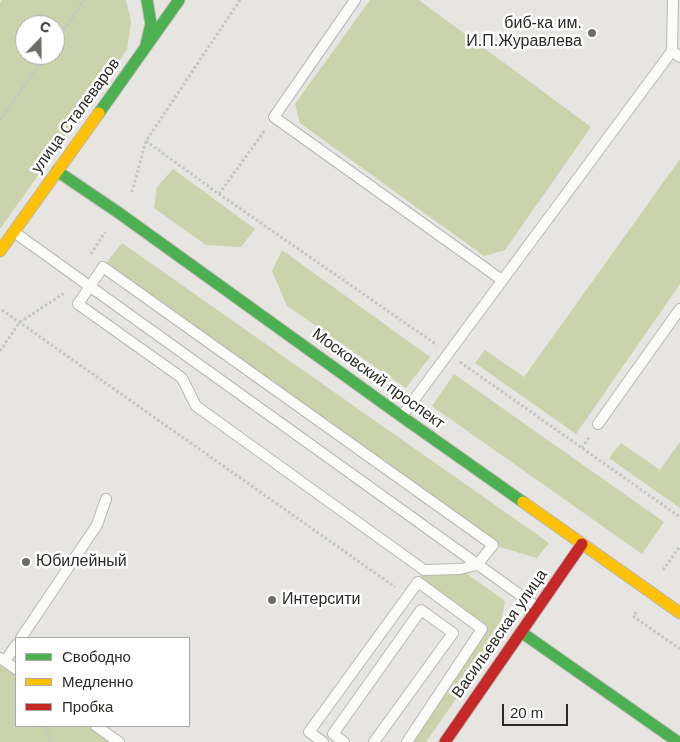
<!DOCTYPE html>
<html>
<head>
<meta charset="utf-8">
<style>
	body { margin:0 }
	#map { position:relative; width:680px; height:742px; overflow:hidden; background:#e6e5e1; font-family:Arial,sans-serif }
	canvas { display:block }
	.legend { position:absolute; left:15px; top:637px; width:175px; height:90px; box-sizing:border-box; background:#fff; border:1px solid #aaaaa9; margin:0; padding:6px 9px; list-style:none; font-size:15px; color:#2b2a27 }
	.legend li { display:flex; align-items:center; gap:10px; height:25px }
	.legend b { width:25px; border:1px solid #aaaaa9 }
	.north { position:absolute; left:15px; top:15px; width:50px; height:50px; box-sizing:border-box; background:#fff; border:1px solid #aaaaa9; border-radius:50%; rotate:22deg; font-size:14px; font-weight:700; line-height:20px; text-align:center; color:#2b2a27 }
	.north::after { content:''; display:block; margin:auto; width:18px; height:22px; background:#6c6b68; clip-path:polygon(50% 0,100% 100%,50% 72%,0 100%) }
	.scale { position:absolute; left:502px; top:704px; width:66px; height:22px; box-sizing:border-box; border:2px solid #2b2a27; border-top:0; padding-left:6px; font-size:15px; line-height:18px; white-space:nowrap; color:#2b2a27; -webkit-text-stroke:4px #fff; paint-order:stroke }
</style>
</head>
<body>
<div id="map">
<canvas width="680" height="742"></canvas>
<ul class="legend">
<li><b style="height:6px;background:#4caf50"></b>Свободно</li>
<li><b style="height:6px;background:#ffc107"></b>Медленно</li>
<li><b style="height:6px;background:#c62828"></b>Пробка</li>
</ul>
<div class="north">С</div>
<div class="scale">20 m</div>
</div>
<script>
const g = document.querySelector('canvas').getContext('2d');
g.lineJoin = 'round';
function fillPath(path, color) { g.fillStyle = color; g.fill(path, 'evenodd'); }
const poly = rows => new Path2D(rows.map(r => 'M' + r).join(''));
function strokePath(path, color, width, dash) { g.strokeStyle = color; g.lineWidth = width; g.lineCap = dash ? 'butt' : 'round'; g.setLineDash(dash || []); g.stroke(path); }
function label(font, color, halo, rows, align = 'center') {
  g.font = font + ' Arial,sans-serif'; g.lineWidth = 5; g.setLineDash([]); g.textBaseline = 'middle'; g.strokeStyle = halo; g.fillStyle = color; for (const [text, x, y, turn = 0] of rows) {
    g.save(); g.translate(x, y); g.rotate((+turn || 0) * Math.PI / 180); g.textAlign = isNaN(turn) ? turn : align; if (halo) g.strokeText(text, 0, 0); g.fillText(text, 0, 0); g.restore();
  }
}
fillPath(poly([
	[2,0,126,0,131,21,127,50,0,229,0,3],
	[25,25,55,25,55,55,25,55],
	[370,0,419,0,591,127,505,250,484,256,300,123,295,104],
	[680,159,680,284,576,434,475,363,485,350,524,377],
	[173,169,255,229,241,247,206,245,154,208,157,187],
	[122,243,549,543,537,558,493,545,103,267],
	[282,250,430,357,406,388,287,306,272,271],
	[454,374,664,522,642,554,432,406],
	[680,442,680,508,609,458,621,443,660,470],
	[460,569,505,601,497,640,426,742,407,742,481,629,418,582,424,570],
	[0,663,16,674,16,726,89,726,112,742,0,742]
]), '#cad3ac');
const lane = poly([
	[355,0,274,117,502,280],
	[673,0,672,51,680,57],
	[14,232,537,607],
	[103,267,493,545,477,565,460,569,424,570,196,406,182,378,78,304,103,267],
	[402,416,672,51],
	[598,424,680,309],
	[21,638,97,525,106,499],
	[0,658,16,669],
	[5,661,16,645],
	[96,726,119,742],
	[323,742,309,732,418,582,482,629,407,742],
	[344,742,333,734,421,610,453,633,374,742]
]);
const fast = poly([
	[146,45,151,24,147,0],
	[99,113,179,0],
	[57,171,119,213,401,416,523,502],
	[521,632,678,742]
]);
const slow = poly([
	[0,251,99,113],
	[523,502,680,613]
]);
const jam = poly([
	[445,742,582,544]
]);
strokePath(lane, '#b9b8b4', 12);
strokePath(fast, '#b9b8b4', 13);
strokePath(slow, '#b9b8b4', 13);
strokePath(jam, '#b9b8b4', 13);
strokePath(poly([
	[55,42,84,0],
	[0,120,46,55],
	[146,141,219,194,437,345],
	[132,192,146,141,240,0],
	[219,194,265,130],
	[91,254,105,232],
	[2,310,395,587],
	[0,351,20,322,66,292],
	[460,362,680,517],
	[582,448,590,436],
	[663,570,680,546],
	[636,612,633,616,680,649],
	[46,726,50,742]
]), '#c6c6c6', 3, [2.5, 2.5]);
strokePath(lane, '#fbfbfa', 10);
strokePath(fast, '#4caf50', 11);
strokePath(slow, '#ffc107', 11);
strokePath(jam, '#c62828', 11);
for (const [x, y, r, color] of [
	[592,33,5,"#6c6b68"],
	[26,562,5,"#6c6b68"],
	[272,600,5,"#6c6b68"]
]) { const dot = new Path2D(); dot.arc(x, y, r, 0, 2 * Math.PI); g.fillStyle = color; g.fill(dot); strokePath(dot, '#fff', 2); }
label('16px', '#2b2a27', '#fff', [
	["биб-ка им.",582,24,"right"],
	["И.П.Журавлева",582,42,"right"],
	["Юбилейный",36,562],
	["Интерсити",282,600]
], 'left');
label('16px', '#2b2a27', '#fff', [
	["улица Сталеваров",76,116,-54],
	["Московский проспект",378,379,36],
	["Васильевская улица",500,634,-55]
]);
</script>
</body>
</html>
